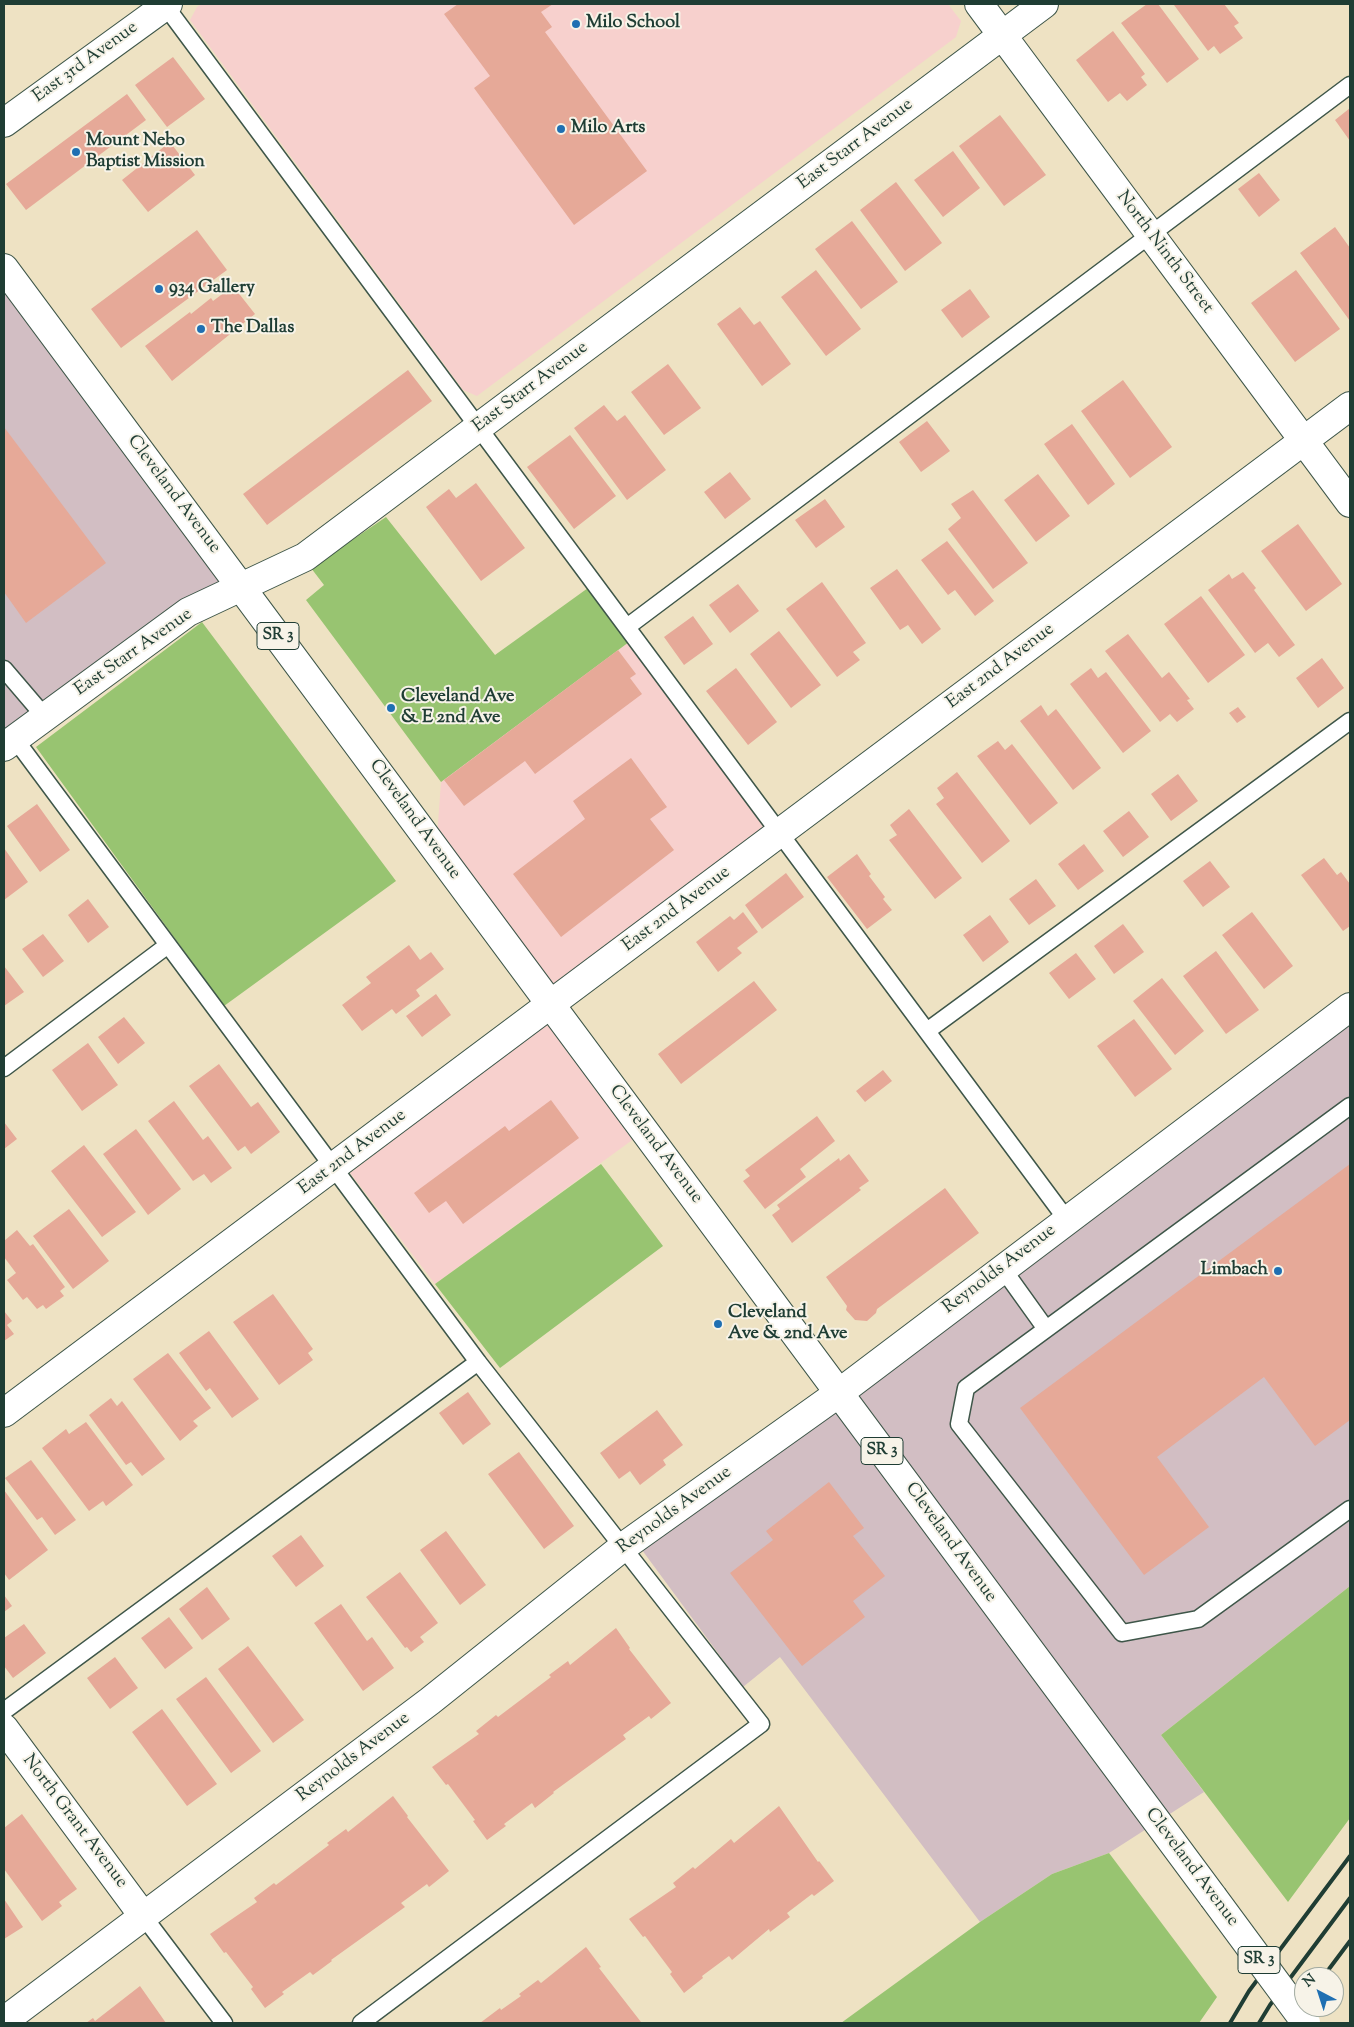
<!DOCTYPE html>
<html>
<head>
<meta charset="utf-8">
<style>
	body { margin:0 }
	#map { position:relative; width:1354px; height:2027px; overflow:hidden; background:#eee2c3; font-family:"Sorts Mill Goudy",serif }
	canvas { display:block }
	.frame { position:absolute; inset:0; border:5px solid #1f3d34; pointer-events:none }
	.north { position:absolute; left:1294px; top:1967px; width:50px; height:50px; box-sizing:border-box; background:#f7f3e8; border:1px solid #a1aaa0; border-radius:50%; rotate:320deg; font-size:14px; font-weight:700; line-height:20px; text-align:center; color:#1f3d34 }
	.north::after { content:''; display:block; margin:auto; width:18px; height:22px; background:#1f6fb2; clip-path:polygon(50% 0,100% 100%,50% 72%,0 100%) }
</style>
</head>
<body>
<div id="map">
<canvas width="1354" height="2027"></canvas>
<div class="frame"></div>
<div class="north">N</div>
</div>
<script>
const g = document.querySelector('canvas').getContext('2d');
g.lineJoin = 'round';
function fillPath(path, color) { g.fillStyle = color; g.fill(path, 'evenodd'); }
const poly = rows => new Path2D(rows.map(r => 'M' + r).join(''));
function strokePath(path, color, width, dash) { g.strokeStyle = color; g.lineWidth = width; g.lineCap = dash ? 'butt' : 'round'; g.setLineDash(dash || []); g.stroke(path); }
function label(font, color, halo, rows, align = 'center') {
  g.font = font + ' "Sorts Mill Goudy",serif'; g.lineWidth = 4; g.setLineDash([]); g.textBaseline = 'middle'; g.strokeStyle = halo; g.fillStyle = color; for (const [text, x, y, turn = 0] of rows) {
    g.save(); g.translate(x, y); g.rotate((+turn || 0) * Math.PI / 180); g.textAlign = isNaN(turn) ? turn : align; if (halo) g.strokeText(text, 0, 0); g.fillText(text, 0, 0); g.restore();
  }
}
fillPath(poly([
	[201,4,948,4,961,21,956,37,477,396,463,390,190,20,197,7],
	[629,642,772,830,547,998,436,851,441,782],
	[550,1021,635,1138,435,1284,350,1173]
]), '#f7d0cd');
fillPath(poly([
	[4,268,234,578,4,747],
	[1350,1013,1350,1586,1161,1735,1204,1792,1109,1853,1052,1874,980,1922,780,1657,743,1687,642,1550]
]), '#d2bec3');
fillPath(poly([
	[386,517,495,655,588,588,629,642,441,782,306,600,324,585,311,568],
	[202,622,396,881,224,1006,36,747],
	[601,1164,663,1246,500,1368,435,1284],
	[1350,1586,1350,1818,1288,1902,1161,1735],
	[1109,1853,1217,1997,1199,2023,841,2023,980,1922,1052,1874]
]), '#98c471');
fillPath(poly([
	[458,4,553,4,541,12,552,27,545,32,647,171,574,225,474,88,490,76,444,14],
	[1147,4,1158,4,1199,59,1167,83,1121,23],
	[1177,4,1224,4,1239,23,1234,26,1243,38,1220,54,1214,46,1208,51,1174,5],
	[1113,31,1145,74,1141,77,1147,85,1127,101,1120,93,1108,102,1076,60],
	[173,57,205,99,167,127,135,85],
	[127,94,146,120,26,210,6,184],
	[1350,108,1350,141,1335,120],
	[1000,115,1046,175,1004,206,959,146],
	[170,142,195,175,148,212,122,180],
	[953,151,980,188,943,217,914,180],
	[1259,173,1280,200,1259,217,1238,189],
	[896,182,942,243,905,271,860,210],
	[852,221,898,282,861,309,815,249],
	[1335,227,1350,248,1350,321,1300,253],
	[197,230,227,270,121,348,91,309],
	[816,270,861,329,826,356,781,297],
	[1296,270,1340,329,1295,362,1251,303],
	[233,286,255,314,172,381,145,346,190,312,191,314,211,298,213,301],
	[970,289,990,317,962,338,941,310],
	[740,307,754,325,760,321,791,364,762,386,717,324],
	[668,364,701,408,664,435,631,392],
	[408,370,432,401,267,525,243,494],
	[1123,380,1172,447,1130,478,1081,411],
	[604,405,617,421,625,415,666,470,627,500,574,428],
	[927,421,950,451,921,472,899,442],
	[1072,424,1115,484,1088,505,1044,444],
	[4,427,106,563,26,623,4,592],
	[570,435,616,496,574,529,527,467],
	[730,472,751,499,725,519,704,492],
	[1038,474,1070,516,1036,542,1004,500],
	[476,483,525,548,481,581,426,507,449,489,456,498],
	[973,490,1028,563,993,589,948,529,961,518,951,504],
	[825,499,845,527,816,548,795,520],
	[1298,524,1342,584,1306,611,1261,551],
	[947,541,994,601,975,616,955,590,948,595,921,560],
	[897,569,941,629,922,644,908,625,900,630,870,588],
	[1243,572,1256,588,1254,590,1295,645,1279,657,1268,643,1255,653,1208,590,1229,574,1232,579],
	[822,582,866,643,853,652,860,660,837,677,786,609],
	[738,584,759,611,730,633,709,605],
	[1201,596,1245,655,1208,683,1164,624],
	[693,616,713,644,684,665,664,637],
	[779,631,821,685,791,708,750,654],
	[1128,634,1162,678,1169,672,1190,699,1187,700,1194,709,1177,722,1170,714,1160,722,1105,651],
	[618,650,636,674,630,678,642,694,535,774,525,761,464,806,444,780],
	[1322,658,1344,688,1318,708,1296,678],
	[736,668,777,722,748,745,706,691],
	[1091,668,1098,678,1106,672,1151,731,1123,753,1070,684],
	[1041,705,1048,716,1056,709,1101,768,1073,790,1020,721],
	[1238,707,1246,717,1237,723,1229,713],
	[998,741,1005,750,1012,744,1058,803,1030,825,977,756],
	[631,758,667,807,650,819,674,850,561,937,513,874,585,819,573,801],
	[957,772,1010,841,982,863,936,804,944,798,937,788],
	[1178,774,1198,801,1171,821,1151,794],
	[37,804,70,850,40,872,7,826],
	[909,809,962,878,935,899,889,840,897,835,890,825],
	[1129,811,1149,837,1123,857,1103,831],
	[1084,844,1104,871,1078,890,1058,864],
	[4,848,28,882,4,900],
	[857,854,871,874,869,876,885,897,883,899,892,910,867,929,827,877],
	[1324,858,1337,875,1341,872,1350,884,1350,926,1343,931,1301,875],
	[1210,861,1230,887,1203,907,1183,881],
	[786,873,804,897,762,929,745,905],
	[1036,879,1056,906,1029,925,1009,899],
	[88,899,109,927,88,943,68,915],
	[743,912,758,932,737,948,742,953,718,972,696,942,730,916,734,920],
	[1252,912,1293,966,1264,989,1222,935],
	[990,915,1009,942,983,962,963,935],
	[1123,924,1144,952,1114,974,1094,946],
	[43,934,64,961,43,977,22,949],
	[409,945,420,960,431,952,444,969,416,990,420,996,396,1014,392,1009,362,1031,342,1005,371,983,366,977],
	[1216,951,1259,1010,1226,1034,1183,976],
	[1076,953,1096,979,1069,999,1049,973],
	[4,966,24,992,4,1006],
	[1162,978,1204,1031,1175,1055,1133,1001],
	[754,981,777,1010,681,1084,658,1054],
	[436,994,451,1015,422,1037,406,1016],
	[124,1017,145,1043,118,1064,98,1037],
	[1134,1019,1172,1069,1135,1097,1097,1046],
	[88,1043,118,1085,82,1111,52,1070],
	[219,1064,251,1107,258,1102,280,1132,251,1154,245,1146,238,1151,189,1086],
	[883,1070,892,1081,865,1102,856,1091],
	[551,1100,579,1138,463,1224,446,1201,429,1213,414,1193,505,1126,509,1131],
	[174,1101,203,1140,208,1136,232,1168,211,1183,204,1174,193,1181,148,1121],
	[817,1116,835,1141,800,1169,806,1177,765,1209,743,1181,750,1176,745,1170],
	[4,1122,17,1139,4,1149],
	[136,1129,181,1189,148,1215,103,1154],
	[84,1145,136,1212,102,1237,51,1171],
	[849,1154,869,1181,859,1188,861,1190,792,1243,772,1215,780,1209,777,1205,839,1158,840,1161],
	[1350,1164,1350,1420,1315,1446,1264,1377,1157,1457,1209,1527,1144,1575,1020,1408],
	[945,1188,979,1233,877,1309,876,1313,867,1321,855,1320,846,1310,847,1306,826,1277],
	[69,1209,109,1261,73,1289,33,1236],
	[17,1230,30,1246,33,1244,65,1287,60,1291,64,1296,46,1309,43,1305,37,1309,27,1297,23,1300,7,1280,16,1273,4,1257,4,1241],
	[273,1294,313,1349,308,1353,313,1360,279,1385,233,1322],
	[4,1311,12,1321,7,1325,14,1334,4,1341],
	[209,1331,259,1399,232,1418,210,1388,206,1391,179,1353],
	[168,1353,211,1408,193,1421,198,1426,180,1441,133,1379],
	[468,1392,491,1424,463,1445,439,1413],
	[111,1398,117,1406,122,1401,165,1459,142,1476,131,1462,126,1465,89,1415],
	[657,1410,683,1445,663,1460,666,1465,640,1485,630,1471,619,1479,600,1453],
	[86,1422,133,1485,106,1506,103,1501,89,1511,42,1448,66,1429,69,1434],
	[519,1452,574,1526,544,1549,488,1474],
	[31,1460,76,1520,55,1535,42,1517,37,1520,5,1478],
	[829,1482,864,1528,853,1536,885,1576,853,1601,865,1617,802,1666,730,1573,773,1540,766,1531],
	[4,1490,48,1550,9,1580,4,1573],
	[446,1531,486,1585,460,1605,420,1550],
	[301,1535,324,1566,296,1587,272,1556],
	[400,1572,438,1623,420,1637,424,1642,411,1652,407,1647,405,1648,366,1597],
	[207,1587,230,1619,202,1640,179,1609],
	[4,1595,12,1606,4,1612],
	[341,1604,367,1641,372,1637,394,1668,363,1691,314,1623],
	[169,1617,193,1648,165,1669,141,1638],
	[24,1624,46,1653,13,1678,4,1666,4,1638],
	[616,1628,630,1648,629,1649,671,1703,651,1719,649,1716,623,1735,626,1739,553,1792,554,1793,535,1808,532,1803,504,1824,506,1826,487,1840,473,1821,475,1820,448,1784,446,1785,432,1767,479,1734,476,1731,496,1715,498,1717,551,1677,549,1675,568,1661,570,1665],
	[248,1646,304,1720,273,1743,218,1669],
	[115,1657,138,1688,110,1709,87,1678],
	[206,1677,261,1751,231,1773,176,1699],
	[162,1709,217,1784,187,1806,132,1732],
	[393,1796,408,1816,407,1817,449,1871,429,1887,427,1884,401,1903,405,1907,331,1960,332,1961,313,1975,310,1972,282,1992,284,1994,265,2008,251,1989,253,1987,226,1952,224,1953,210,1934,257,1902,254,1898,274,1883,276,1885,329,1845,327,1843,346,1829,348,1832],
	[779,1806,818,1862,819,1861,834,1881,814,1896,812,1894,787,1913,790,1917,770,1932,769,1929,732,1960,729,1956,702,1976,703,1978,684,1993,670,1974,672,1972,645,1936,643,1937,629,1919,676,1887,673,1883,693,1867,695,1869,731,1839,734,1843],
	[22,1814,77,1889,59,1902,62,1906,42,1921,4,1869,4,1828],
	[4,1899,23,1927,4,1939],
	[586,1947,601,1967,599,1968,641,2022,639,2023,480,2023,500,2008,501,2010,521,1996,519,1994,538,1980,541,1983],
	[140,1986,166,2023,86,2023,93,2018,95,2021]
]), '#e6a998');
const service = poly([
	[164,4,1067,1220],
	[627,627,1350,85],
	[4,669,45,717],
	[15,739,478,1362,761,1724,361,2023],
	[927,1031,1350,721],
	[4,1068,168,945],
	[1350,1106,966,1388,959,1424,1122,1633,1198,1619,1350,1509],
	[1003,1269,1046,1329],
	[4,1711,478,1362],
	[144,1917,224,2023]
]);
const minor = poly([
	[979,4,1350,503],
	[4,123,168,4],
	[4,747,188,612,305,557,1044,4],
	[4,1728,144,1917],
	[4,2021,430,1701,623,1547,839,1393,1350,1007]
]);
const tertiary = poly([
	[4,1413,1350,406]
]);
const primary = poly([
	[4,268,1213,1897]
]);
strokePath(service, '#3e5649', 19);
strokePath(minor, '#3e5649', 30);
strokePath(tertiary, '#3e5649', 30);
strokePath(primary, '#3e5649', 30);
strokePath(service, '#fff', 16);
strokePath(minor, '#fff', 28);
strokePath(tertiary, '#fff', 28);
strokePath(primary, '#fff', 28);
strokePath(poly([
	[1323,1977,1350,1941],
	[1230,2023,1249,1991,1350,1856],
	[1259,2023,1270,2005,1350,1898],
	[1290,2023,1304,2003]
]), '#1f3d34', 4);
const primaryBridge = poly([
	[1213,1897,1306,2023]
]);
strokePath(primaryBridge, '#3e5649', 30, []);
strokePath(primaryBridge, '#fff', 28);
for (const [x, y, r, color] of [
	[576,24,5,"#1f6fb2"],
	[561,129,5,"#1f6fb2"],
	[76,152,5,"#1f6fb2"],
	[159,289,5,"#1f6fb2"],
	[201,329,5,"#1f6fb2"],
	[391,708,5,"#1f6fb2"],
	[1278,1271,5,"#1f6fb2"],
	[718,1324,5,"#1f6fb2"]
]) { const dot = new Path2D(); dot.arc(x, y, r, 0, 2 * Math.PI); g.fillStyle = color; g.fill(dot); strokePath(dot, '#f7f3e8', 2); }
for (const [x, y, w] of [
	[278,636,42],
	[882,1451,42],
	[1259,1960,42]
]) { const box = new Path2D(); box.roundRect(x - w / 2, y - 13.5, w, 27, 4); g.fillStyle = '#f7f3e8'; g.fill(box); strokePath(box, '#1f3d34', 1); }
label('bold 16px', '#1f3d34', null, [
	["SR 3",278,636],
	["SR 3",882,1451],
	["SR 3",1259,1960]
]);
label('bold 18px', '#1f3d34', '#f7f3e8', [
	["Milo School",586,24],
	["Milo Arts",571,129],
	["Mount Nebo",86,142],
	["Baptist Mission",86,163],
	["934 Gallery",169,289],
	["The Dallas",211,329],
	["Cleveland Ave",401,698],
	["& E 2nd Ave",401,719],
	["Limbach",1268,1271,"right"],
	["Cleveland",728,1314],
	["Ave & 2nd Ave",728,1335]
], 'left');
label('18px', '#1f3d34', '#f7f3e8', [
	["East 3rd Avenue",86,63,-36],
	["East Starr Avenue",856,145,-37],
	["North Ninth Street",1164,253,53],
	["East Starr Avenue",531,388,-37],
	["Cleveland Avenue",173,495,53],
	["East Starr Avenue",134,653,-35],
	["East 2nd Avenue",1001,667,-37],
	["Cleveland Avenue",414,820,54],
	["East 2nd Avenue",677,910,-37],
	["Cleveland Avenue",655,1145,53],
	["East 2nd Avenue",353,1153,-37],
	["Reynolds Avenue",1000,1270,-37],
	["Reynolds Avenue",675,1511,-36],
	["Cleveland Avenue",950,1543,54],
	["Reynolds Avenue",354,1758,-37],
	["North Grant Avenue",74,1822,53],
	["Cleveland Avenue",1191,1868,53]
]);
</script>
</body>
</html>
